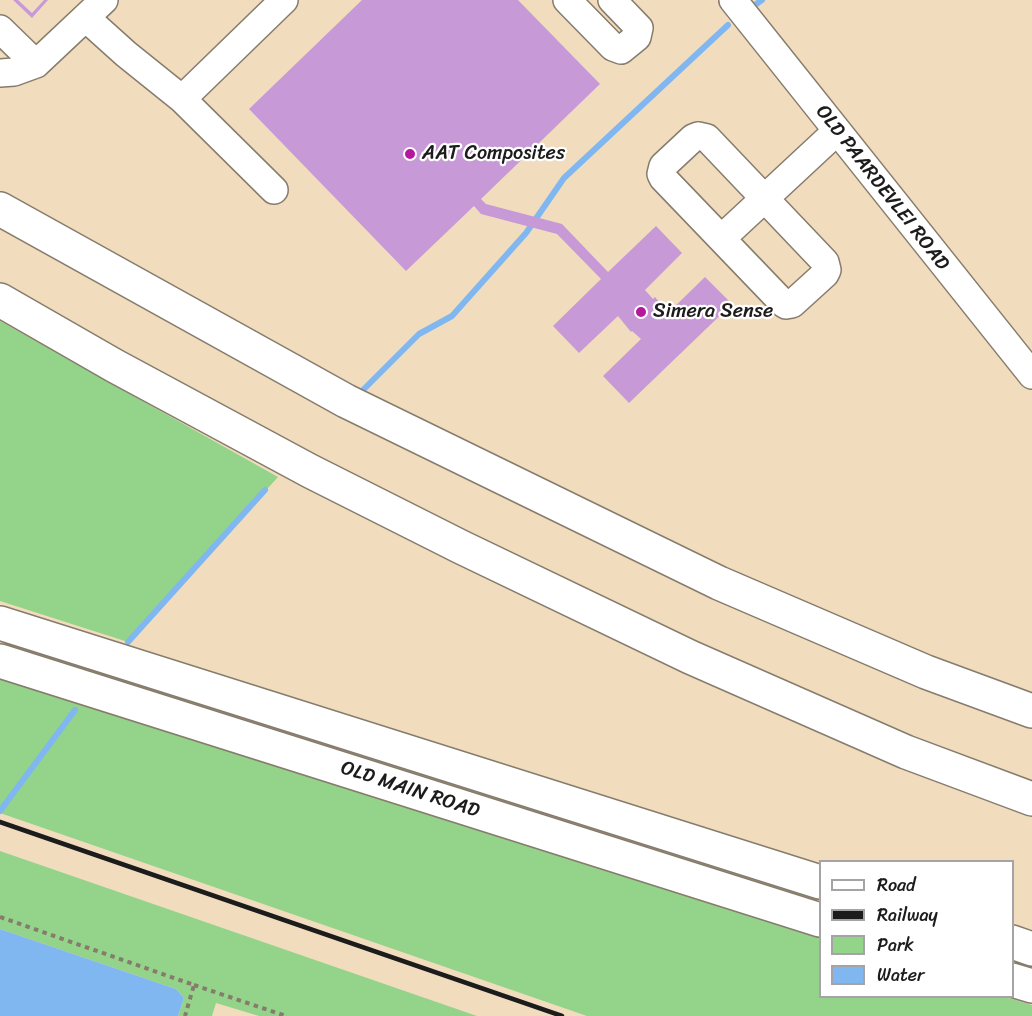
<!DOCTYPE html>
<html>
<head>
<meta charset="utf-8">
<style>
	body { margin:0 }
	#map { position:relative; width:1032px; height:1016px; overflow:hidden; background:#f1ddbe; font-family:Sriracha,sans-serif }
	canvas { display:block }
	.legend { position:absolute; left:819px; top:860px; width:195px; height:138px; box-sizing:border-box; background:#fff; border:2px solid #a4a4a4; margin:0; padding:8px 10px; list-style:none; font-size:18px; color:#1c1c1c }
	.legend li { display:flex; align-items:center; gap:12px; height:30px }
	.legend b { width:30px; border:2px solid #a4a4a4 }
</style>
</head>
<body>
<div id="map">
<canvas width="1032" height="1016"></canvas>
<ul class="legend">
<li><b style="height:8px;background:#fff"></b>Road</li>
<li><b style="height:8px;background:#1c1c1c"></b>Railway</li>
<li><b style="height:16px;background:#93d38a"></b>Park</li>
<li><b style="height:16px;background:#81b7f0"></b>Water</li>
</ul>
</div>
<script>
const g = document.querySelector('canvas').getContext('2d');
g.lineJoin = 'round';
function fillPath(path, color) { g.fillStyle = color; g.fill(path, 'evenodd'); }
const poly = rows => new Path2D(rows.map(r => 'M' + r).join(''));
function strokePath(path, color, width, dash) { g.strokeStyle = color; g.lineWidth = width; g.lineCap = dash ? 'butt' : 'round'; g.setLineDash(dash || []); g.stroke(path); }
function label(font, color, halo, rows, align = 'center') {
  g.font = font + ' Sriracha,sans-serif'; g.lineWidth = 4.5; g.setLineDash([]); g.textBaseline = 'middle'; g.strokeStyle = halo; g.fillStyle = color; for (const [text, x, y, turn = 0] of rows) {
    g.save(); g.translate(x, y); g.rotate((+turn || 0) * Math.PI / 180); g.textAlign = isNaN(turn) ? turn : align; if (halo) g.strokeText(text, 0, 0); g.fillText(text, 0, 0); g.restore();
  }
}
fillPath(poly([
	[0,321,278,477,128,642,0,601],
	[0,678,820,938,820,996,1005,997,1032,1005,1032,1016,587,1016,0,813],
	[0,851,477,1016,259,1016,216,1003,212,1016,178,1016,184,998,176,989,0,929]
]), '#93d38a');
fillPath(poly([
	[0,929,176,989,184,998,178,1016,0,1016]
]), '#81b7f0');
strokePath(poly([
	[752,7,762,0],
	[360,393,419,334,452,316,526,233,564,178,728,25],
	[128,642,265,490],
	[0,811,75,710]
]), '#81b7f0', 6);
fillPath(poly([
	[13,0,18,0,32,13,44,0,48,0,32,18],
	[362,0,518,0,600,84,481,199,486,204,562,224,608,272,656,226,682,253,645,290,653,299,655,297,668,313,705,277,732,304,629,403,603,376,641,339,632,331,631,332,618,316,579,353,553,326,601,279,557,234,481,214,474,206,406,271,249,109]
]), '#c79ad7');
const minor = poly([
	[567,0,613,47,621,50,637,37,639,28,612,0],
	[733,0,1032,375],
	[86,18,126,54,182,99,274,190],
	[0,29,36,64],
	[0,73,14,72,36,64,104,0],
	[182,99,284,0],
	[698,136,707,138,825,262,827,270,825,274,792,304,786,305,783,303,663,178,661,174,663,166,693,138,698,136],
	[722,238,837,131]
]);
const major = poly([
	[0,623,820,882],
	[0,661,820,920],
	[1012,942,1032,949],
	[1012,980,1032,986]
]);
const highway = poly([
	[0,209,346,401,719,583,926,672,1032,711],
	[0,300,115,366,310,471,461,547,690,657,906,752,1032,799]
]);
strokePath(minor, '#867c6d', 30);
strokePath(major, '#867c6d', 36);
strokePath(highway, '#867c6d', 36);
strokePath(poly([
	[0,917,194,985,185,1016],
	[194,985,286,1016]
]), '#867c6d', 4, [4.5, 4.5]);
strokePath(minor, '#fff', 27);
strokePath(major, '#fff', 33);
strokePath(highway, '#fff', 33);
strokePath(poly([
	[0,822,562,1016]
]), '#1c1c1c', 4.5);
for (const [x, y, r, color] of [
	[410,154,6,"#b5179e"],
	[641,312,6,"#b5179e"]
]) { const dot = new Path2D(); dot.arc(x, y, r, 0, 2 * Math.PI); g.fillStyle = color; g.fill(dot); strokePath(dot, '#fff', 2); }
label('20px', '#1c1c1c', '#fff', [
	["AAT Composites",422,154],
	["Simera Sense",653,312]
], 'left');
label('20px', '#1c1c1c', '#fff', [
	["OLD PAARDEVLEI ROAD",882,188,52],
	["OLD MAIN ROAD",410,790,18]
]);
</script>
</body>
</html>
